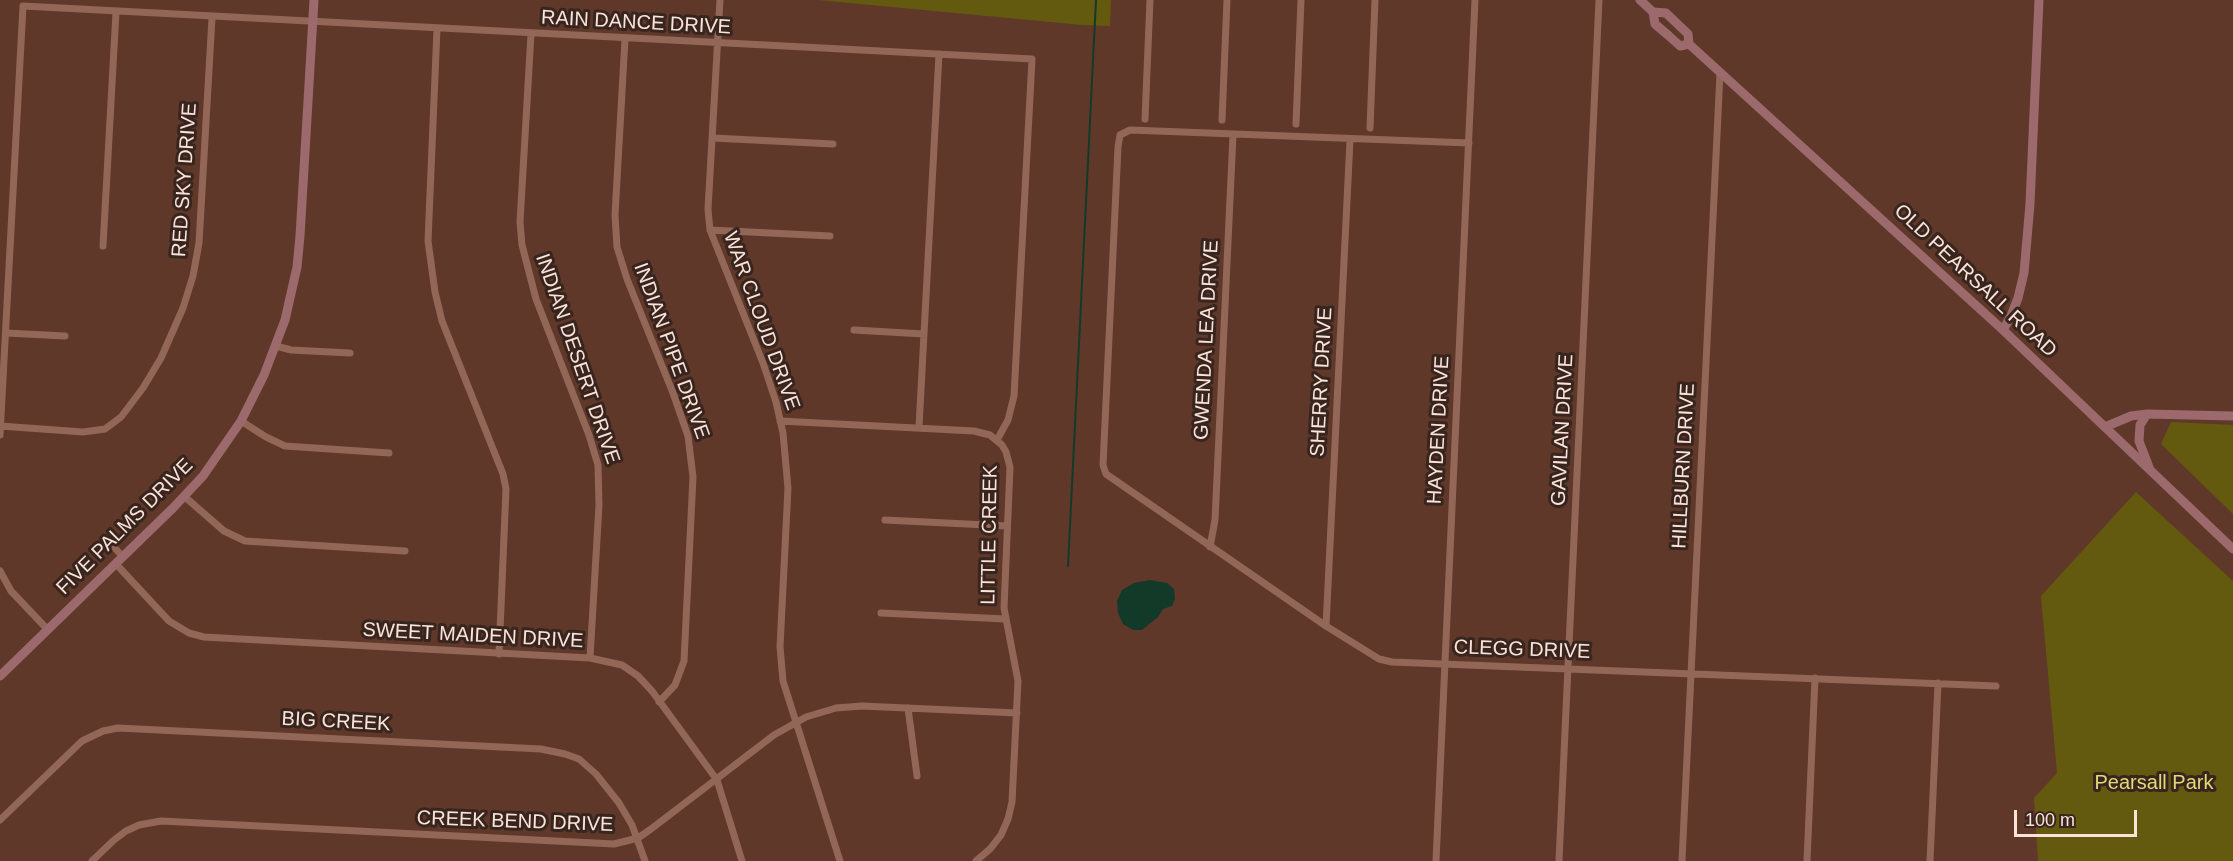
<!DOCTYPE html>
<html>
<head>
<meta charset="utf-8">
<style>
	body { margin:0 }
	#map { position:relative; width:2233px; height:861px; overflow:hidden; background:#5f3829; font-family:Arial,sans-serif }
	canvas { display:block }
	.scale { position:absolute; left:2014px; top:810px; width:123px; height:27px; box-sizing:border-box; border:3px solid #fbe3d9; border-top:0; padding-left:8px; font-size:18px; line-height:21px; white-space:nowrap; color:#fbe3d9; -webkit-text-stroke:4px #37251e; paint-order:stroke }
</style>
</head>
<body>
<div id="map">
<canvas width="2233" height="861"></canvas>
<div class="scale">100 m</div>
</div>
<script>
const g = document.querySelector('canvas').getContext('2d');
g.lineJoin = 'round';
function fillPath(path, color) { g.fillStyle = color; g.fill(path, 'evenodd'); }
const poly = rows => new Path2D(rows.map(r => 'M' + r).join(''));
function strokePath(path, color, width, dash) { g.strokeStyle = color; g.lineWidth = width; g.lineCap = dash ? 'butt' : 'round'; g.setLineDash(dash || []); g.stroke(path); }
function label(font, color, halo, rows, align = 'center') {
  g.font = font + ' Arial,sans-serif'; g.lineWidth = 6; g.setLineDash([]); g.textBaseline = 'middle'; g.strokeStyle = halo; g.fillStyle = color; for (const [text, x, y, turn = 0] of rows) {
    g.save(); g.translate(x, y); g.rotate((+turn || 0) * Math.PI / 180); g.textAlign = isNaN(turn) ? turn : align; if (halo) g.strokeText(text, 0, 0); g.fillText(text, 0, 0); g.restore();
  }
}
fillPath(poly([
	[818,0,1111,0,1110,26,1082,25],
	[2171,422,2233,425,2233,514,2161,444],
	[2136,492,2233,581,2233,861,2038,861,2034,798,2057,773,2041,596]
]), '#635a10');
fillPath(poly([
	[1150,580,1167,583,1174,589,1175,599,1172,606,1163,609,1158,617,1142,630,1133,630,1123,624,1118,613,1117,601,1122,590,1134,583]
]), '#133a29');
strokePath(poly([
	[1068,566,1096,0]
]), '#133a29', 2);
strokePath(poly([
	[720,0,708,209,710,230,763,363,776,402,783,433,788,488,780,647,783,681,840,861],
	[437,29,428,241,435,292,442,321,503,474,506,489,499,654],
	[531,34,520,222,522,245,536,299,589,435,598,465,599,505,590,658],
	[625,39,615,215,617,247,627,279,673,393,688,436,693,477,684,661,675,685,659,702],
	[1145,119,1150,0],
	[1222,120,1227,0],
	[1296,124,1301,0],
	[1370,128,1375,0],
	[713,138,833,144],
	[1469,143,1130,130,1120,135,1118,147,1103,465,1106,474,1326,626,1379,659,1392,662,1996,686],
	[710,230,830,236],
	[103,246,116,12],
	[854,330,924,334],
	[6,333,65,336],
	[276,346,291,350,350,353],
	[241,421,266,437,285,446,389,453],
	[780,421,974,431,990,435,1002,445,1006,452,1010,467,1004,608,1018,681,1012,802,1008,819,1001,835,990,849,976,861],
	[0,426,83,432,105,429,121,417,143,388,161,358,183,308,193,276,199,243,212,18],
	[919,427,939,54],
	[0,435,23,6,1032,59,1014,396,1008,420,997,440],
	[185,497,224,531,245,541,405,551],
	[885,520,1007,526],
	[112,545,123,557],
	[1210,547,1215,520,1233,135],
	[116,564,169,621,189,633,204,637,590,658,622,665,638,676,652,691,717,780,742,861],
	[0,571,11,591,48,630],
	[881,613,1005,619],
	[1326,626,1350,140],
	[908,708,917,776],
	[0,820,82,741,103,731,118,728,541,749,565,754,579,759,596,774,619,803,632,825,645,861],
	[92,861,114,840,126,831,139,825,161,821,614,844,638,838,651,829,774,735,806,717,836,708,862,706,1017,713],
	[1436,861,1475,0],
	[1559,861,1599,0],
	[1682,861,1720,73],
	[1807,861,1815,678],
	[1930,861,1938,683]
]), '#926757', 7);
strokePath(poly([
	[1640,0,1653,12,1655,24,1669,36,1680,46,1689,44],
	[1653,12,1666,13,1688,34,1689,44,2003,330,2233,549],
	[2003,330,2011,316,2018,298,2024,273,2030,204,2039,0],
	[2147,414,2140,425,2139,441,2149,467],
	[2105,427,2131,416,2147,414,2233,416],
	[0,676,173,508,203,476,241,421,264,375,285,320,297,267,300,236,314,0]
]), '#9c6a6c', 9);
label('20px', '#fbe3d9', '#37251e', [
	["RAIN DANCE DRIVE",636,23,3],
	["RED SKY DRIVE",185,180,-86],
	["OLD PEARSALL ROAD",1975,281,43],
	["WAR CLOUD DRIVE",761,321,70],
	["GWENDA LEA DRIVE",1207,340,-87],
	["INDIAN PIPE DRIVE",671,351,70],
	["INDIAN DESERT DRIVE",577,359,71],
	["SHERRY DRIVE",1322,382,-87],
	["HAYDEN DRIVE",1439,430,-87],
	["GAVILAN DRIVE",1563,430,-87],
	["HILLBURN DRIVE",1684,466,-87],
	["FIVE PALMS DRIVE",125,527,-45],
	["LITTLE CREEK",990,535,-89],
	["SWEET MAIDEN DRIVE",473,636,3],
	["CLEGG DRIVE",1522,650,2],
	["BIG CREEK",336,722,3],
	["CREEK BEND DRIVE",515,822,2]
]);
label('20px', '#e5d876', '#37251e', [
	["Pearsall Park",2154,783]
]);
</script>
</body>
</html>
